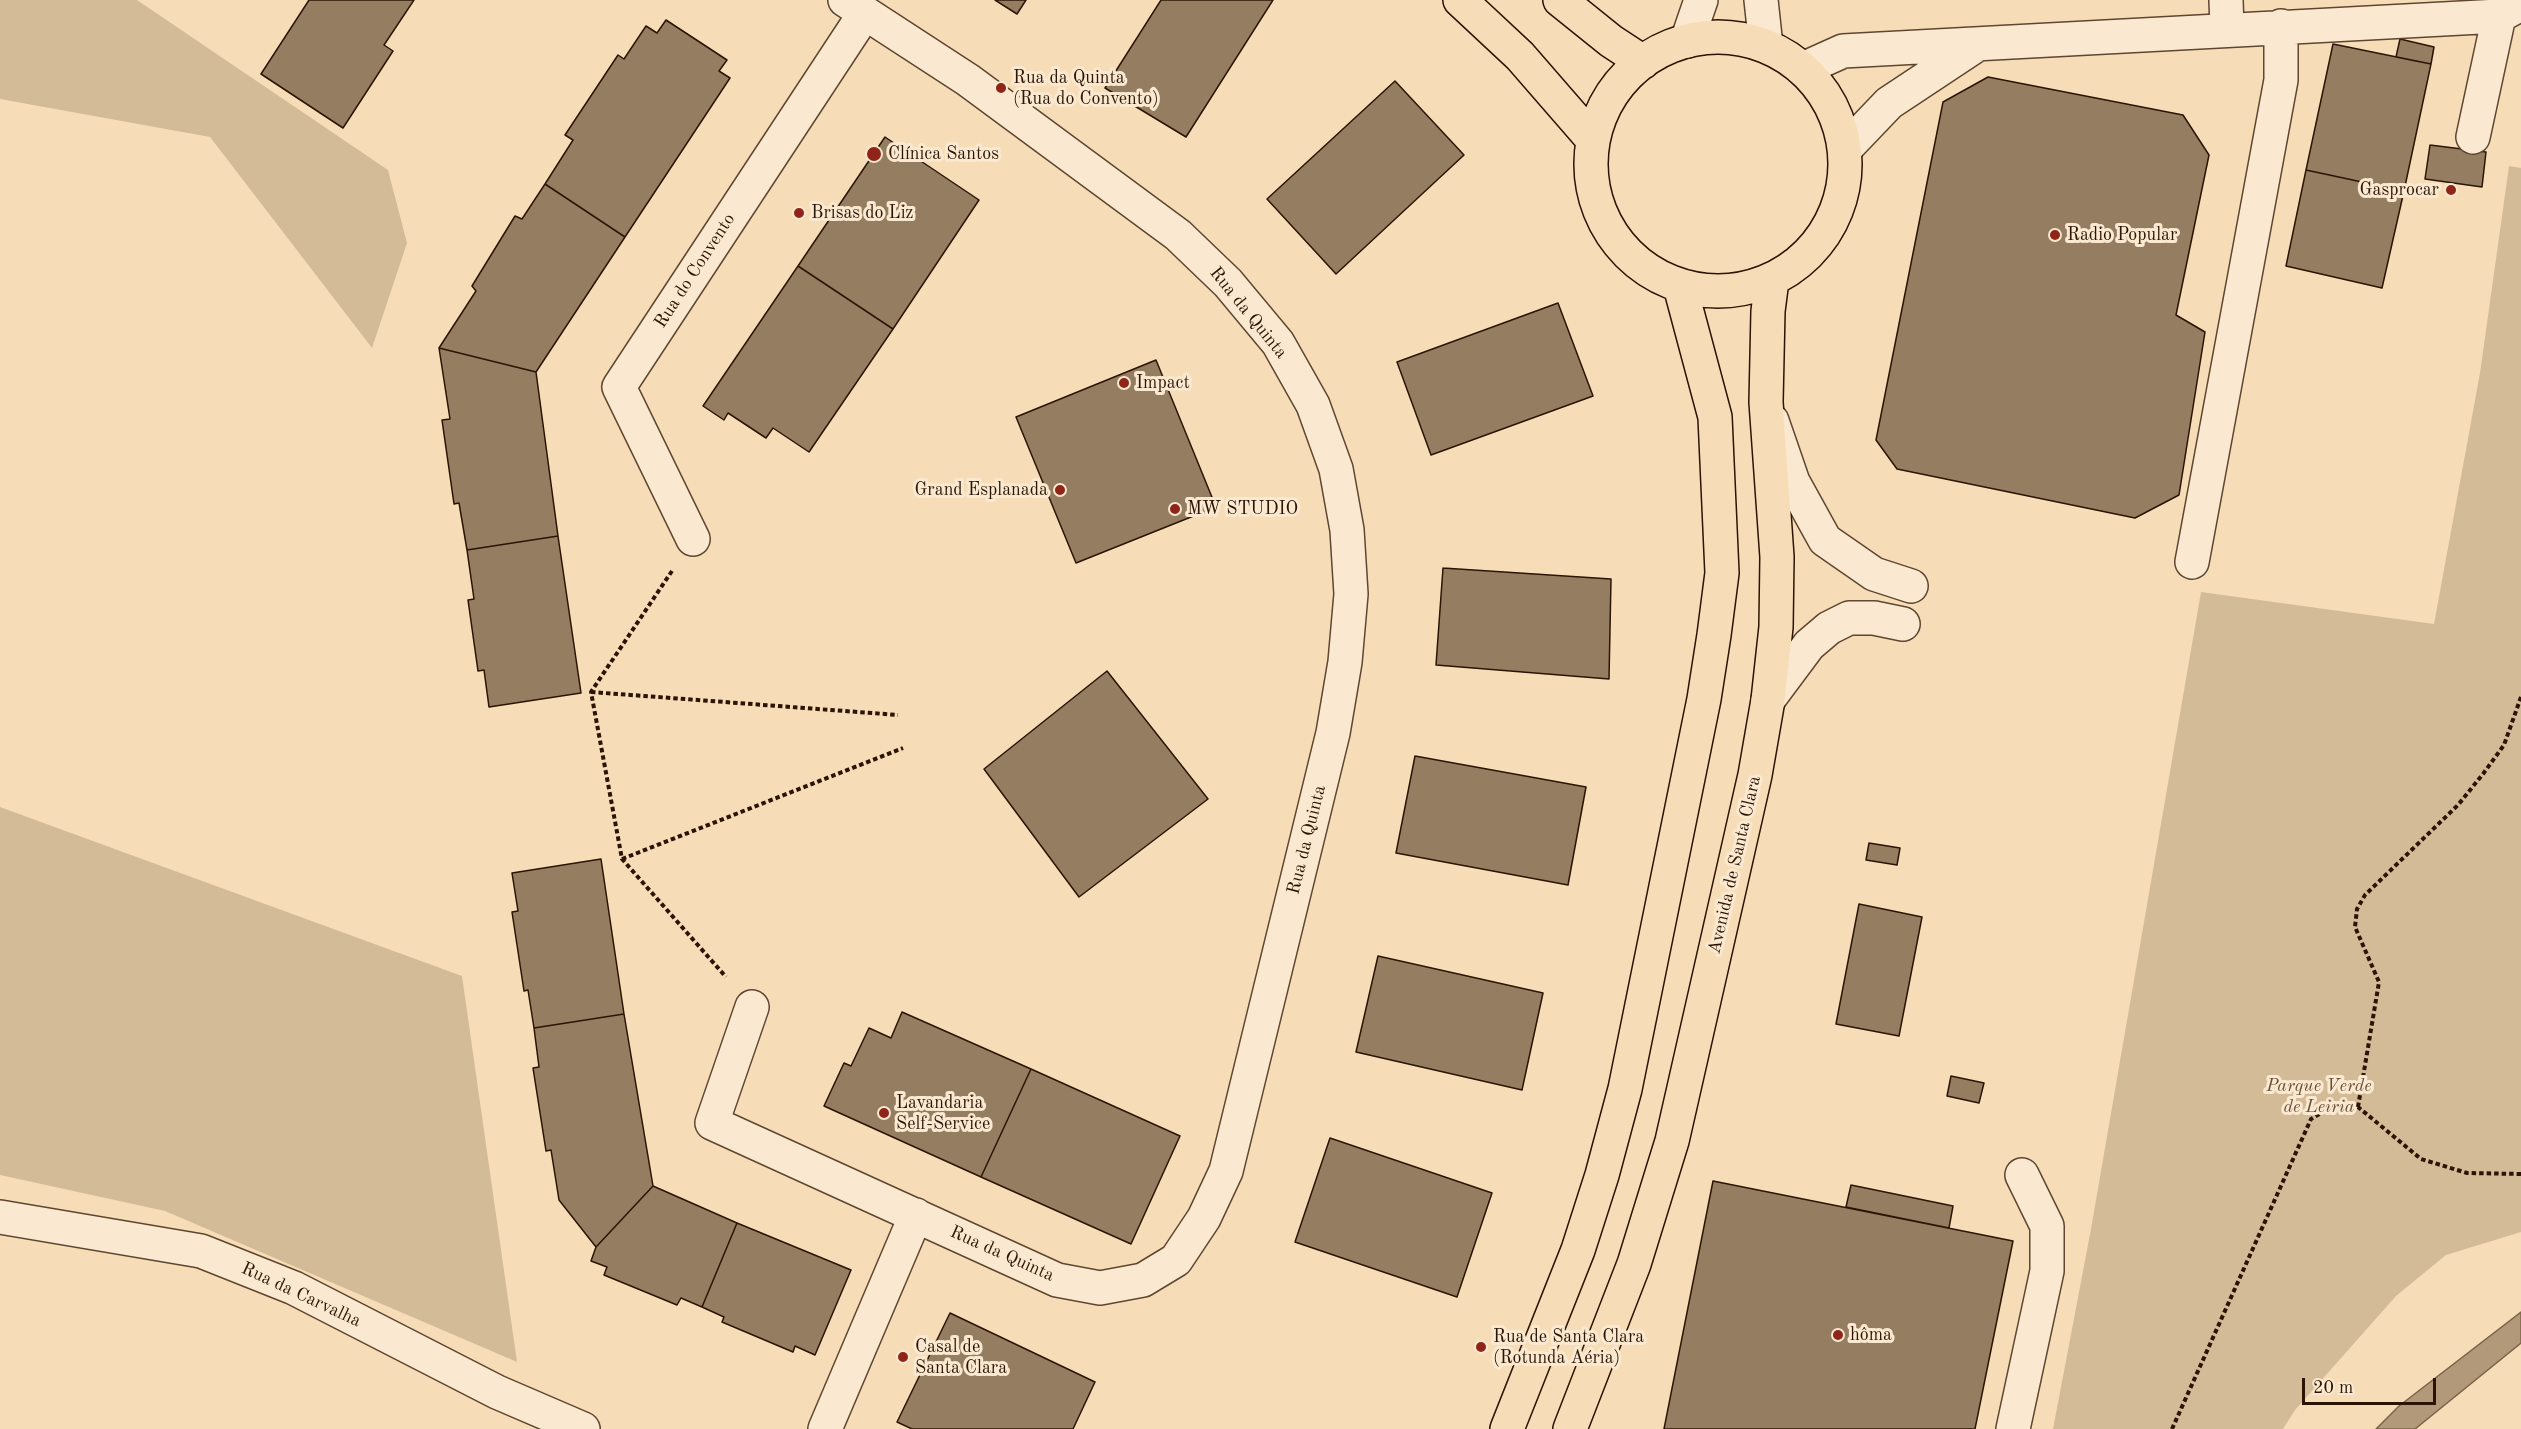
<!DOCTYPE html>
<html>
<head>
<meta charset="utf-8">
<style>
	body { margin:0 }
	#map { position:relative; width:2521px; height:1429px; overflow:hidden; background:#f7ddb7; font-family:"Old Standard TT",serif }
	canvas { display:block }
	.scale { position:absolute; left:2302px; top:1378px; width:134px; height:27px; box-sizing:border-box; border:3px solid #2b1403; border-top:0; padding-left:8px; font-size:18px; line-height:21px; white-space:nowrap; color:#2b1403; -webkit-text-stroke:4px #fae9d0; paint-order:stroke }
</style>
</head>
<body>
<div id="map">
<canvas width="2521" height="1429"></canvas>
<div class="scale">20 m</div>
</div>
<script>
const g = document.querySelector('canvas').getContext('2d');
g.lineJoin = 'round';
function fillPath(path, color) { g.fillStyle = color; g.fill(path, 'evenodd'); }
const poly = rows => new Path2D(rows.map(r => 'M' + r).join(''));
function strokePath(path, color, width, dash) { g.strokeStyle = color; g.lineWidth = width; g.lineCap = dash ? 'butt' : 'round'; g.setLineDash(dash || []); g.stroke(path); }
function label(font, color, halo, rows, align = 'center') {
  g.font = font + ' "Old Standard TT",serif'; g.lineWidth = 6; g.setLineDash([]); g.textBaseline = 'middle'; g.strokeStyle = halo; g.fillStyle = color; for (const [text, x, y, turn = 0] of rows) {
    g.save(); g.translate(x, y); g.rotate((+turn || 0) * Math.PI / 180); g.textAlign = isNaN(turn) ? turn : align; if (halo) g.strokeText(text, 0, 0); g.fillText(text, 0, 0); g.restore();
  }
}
fillPath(poly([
	[0,0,137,0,388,170,407,243,372,348,210,137,0,99],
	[2509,166,2521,168,2521,1232,2446,1255,2396,1296,2295,1410,2283,1429,2053,1429,2091,1229,2201,592,2434,624,2480,373],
	[0,807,462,976,517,1362,165,1211,0,1175]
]), '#d4bb98');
const water = poly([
	[2521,1312,2521,1343,2415,1429,2376,1429,2399,1406,2521,1312]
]);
fillPath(water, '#b2997a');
strokePath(water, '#7c644a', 1.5);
const building = poly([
	[309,0,414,0,384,45,393,51,343,128,261,74,309,0],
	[995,0,1026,0,1017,14,995,0],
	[1161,0,1273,0,1186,137,1105,88,1161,0],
	[666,20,727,60,719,71,730,78,625,237,545,184,573,140,565,135,618,55,624,59,646,26,657,33,666,20],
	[2400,39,2434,47,2431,64,2396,57,2400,39],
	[2333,44,2431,64,2404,191,2306,170,2333,44],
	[1988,77,2183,115,2209,155,2176,315,2205,332,2179,495,2135,518,1897,469,1876,440,1943,102,1988,77],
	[1395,81,1464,155,1336,274,1267,199,1395,81],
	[885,137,979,200,893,329,798,266,885,137],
	[2430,145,2486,152,2482,187,2425,179,2430,145],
	[2306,170,2404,191,2382,288,2286,266,2306,170],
	[545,184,625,237,536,372,439,348,476,291,472,286,515,216,522,219,545,184],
	[798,266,893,329,809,452,773,428,766,438,728,413,724,420,703,406,798,266],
	[1558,303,1593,396,1431,455,1397,362,1558,303],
	[439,348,536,372,558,536,467,550,459,503,454,504,442,420,450,419,439,348],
	[1156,360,1216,507,1076,563,1016,417,1156,360],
	[558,536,581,693,489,707,484,670,478,671,468,600,474,599,467,550,558,536],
	[1443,568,1611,579,1609,679,1436,665,1443,568],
	[1107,671,1208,799,1079,897,984,769,1107,671],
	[1415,756,1586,787,1568,885,1396,853,1415,756],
	[1869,843,1900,848,1897,865,1866,860,1869,843],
	[601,859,624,1014,534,1028,528,990,524,991,512,912,518,911,512,873,601,859],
	[1859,904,1922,917,1899,1036,1836,1024,1859,904],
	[1378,956,1543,993,1522,1090,1356,1052,1378,956],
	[902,1012,1031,1069,981,1177,824,1106,844,1063,851,1066,869,1028,891,1038,902,1012],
	[624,1014,653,1186,596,1247,559,1200,551,1150,546,1151,533,1068,539,1067,534,1028,624,1014],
	[1031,1069,1180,1136,1131,1244,981,1177,1031,1069],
	[1951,1076,1984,1083,1979,1103,1947,1096,1951,1076],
	[1330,1138,1492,1193,1457,1297,1295,1242,1330,1138],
	[1713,1181,2013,1241,1975,1429,1664,1429,1713,1181],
	[1851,1185,1953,1206,1949,1228,1846,1207,1851,1185],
	[653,1186,737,1223,702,1307,681,1298,677,1305,604,1275,607,1267,591,1261,596,1247,653,1186],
	[737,1223,851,1270,815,1355,795,1346,793,1352,722,1322,724,1317,702,1307,737,1223],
	[950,1313,1095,1382,1073,1429,912,1429,897,1422,950,1313]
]);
fillPath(building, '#957d61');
strokePath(building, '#2b1403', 1.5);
const minor = poly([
	[1761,0,1766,46],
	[2226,0,2227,29],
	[1687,41,1701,0],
	[1803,69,1843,51,2499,16,2521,4],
	[2473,137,2499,16],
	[1845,149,1889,103,1975,46],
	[1772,421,1793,482,1825,540,1874,574,1911,586],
	[693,539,619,387,865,13],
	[2192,562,2281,80,2281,26],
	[1768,700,1809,645,1829,628,1849,618,1874,618,1903,624],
	[752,1007,712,1123,1057,1280,1100,1288,1143,1280,1176,1260,1204,1218,1226,1171,1333,733,1345,662,1351,594,1347,530,1336,469,1313,405,1278,343,1228,283,1178,235,968,80,845,0],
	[0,1217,201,1251,294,1288,497,1392,583,1429],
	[825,1429,916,1215],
	[2013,1429,2047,1271,2047,1226,2022,1175]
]);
const major = poly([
	[1460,0,1520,56,1593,140],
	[1560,0,1611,41,1643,62],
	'1591 164a127 127 0 1 1 254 0a127 127 0 1 1-254 0Z',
	[1507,1429,1578,1250,1602,1175,1625,1089,1704,699,1714,635,1722,573,1715,417,1680,286],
	[1570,1429,1634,1264,1672,1141,1755,775,1768,700,1776,627,1777,557,1766,402,1768,311,1772,280]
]);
strokePath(minor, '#5e4630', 36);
strokePath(major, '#2b1403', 36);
strokePath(poly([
	[672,571,591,692,622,859,726,977],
	[591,692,898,715],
	[622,859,903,748],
	[2358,1107,2379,982,2355,927,2357,909,2365,895,2458,805,2483,774,2504,745,2521,697],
	[2172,1429,2311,1119,2335,1105,2358,1107,2421,1159,2467,1173,2521,1174]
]), '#2b1403', 4, [4.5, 3]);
strokePath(minor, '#fae9d0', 33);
strokePath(major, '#f7ddb7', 33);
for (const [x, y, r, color] of [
	[1001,88,6,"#8f2418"],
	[874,154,8,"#8f2418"],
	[2451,190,6,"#8f2418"],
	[799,213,6,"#8f2418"],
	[2055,235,6,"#8f2418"],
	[1124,383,6,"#8f2418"],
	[1060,490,6,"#8f2418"],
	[1175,509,6,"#8f2418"],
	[884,1113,6,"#8f2418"],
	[1838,1335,6,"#8f2418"],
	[1481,1347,6,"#8f2418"],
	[903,1357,6,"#8f2418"]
]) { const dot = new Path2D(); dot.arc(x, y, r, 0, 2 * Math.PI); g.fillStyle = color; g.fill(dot); strokePath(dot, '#fae9d0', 2); }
label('18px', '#2b1403', '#fae9d0', [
	["Rua da Quinta",1013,78],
	["(Rua do Convento)",1013,99],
	["Clínica Santos",888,154],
	["Gasprocar",2439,190,"right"],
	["Brisas do Liz",811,213],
	["Radio Popular",2067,235],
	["Impact",1136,383],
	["Grand Esplanada",1048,490,"right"],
	["MW STUDIO",1187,509],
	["Lavandaria",896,1103],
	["Self-Service",896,1124],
	["hôma",1850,1335],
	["Rua de Santa Clara",1493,1337],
	["(Rotunda Aéria)",1493,1358],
	["Casal de",915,1347],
	["Santa Clara",915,1368]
], 'left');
label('18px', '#2b1403', '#fae9d0', [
	["Rua do Convento",695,271,-57],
	["Rua da Quinta",1248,313,51],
	["Rua da Quinta",1307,840,-76],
	["Avenida de Santa Clara",1735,865,-77],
	["Rua da Quinta",1002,1254,24],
	["Rua da Carvalha",301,1295,25]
]);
label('italic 18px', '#664e37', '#fae9d0', [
	["Parque Verde",2319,1086],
	["de Leiria",2319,1107]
]);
</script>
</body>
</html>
